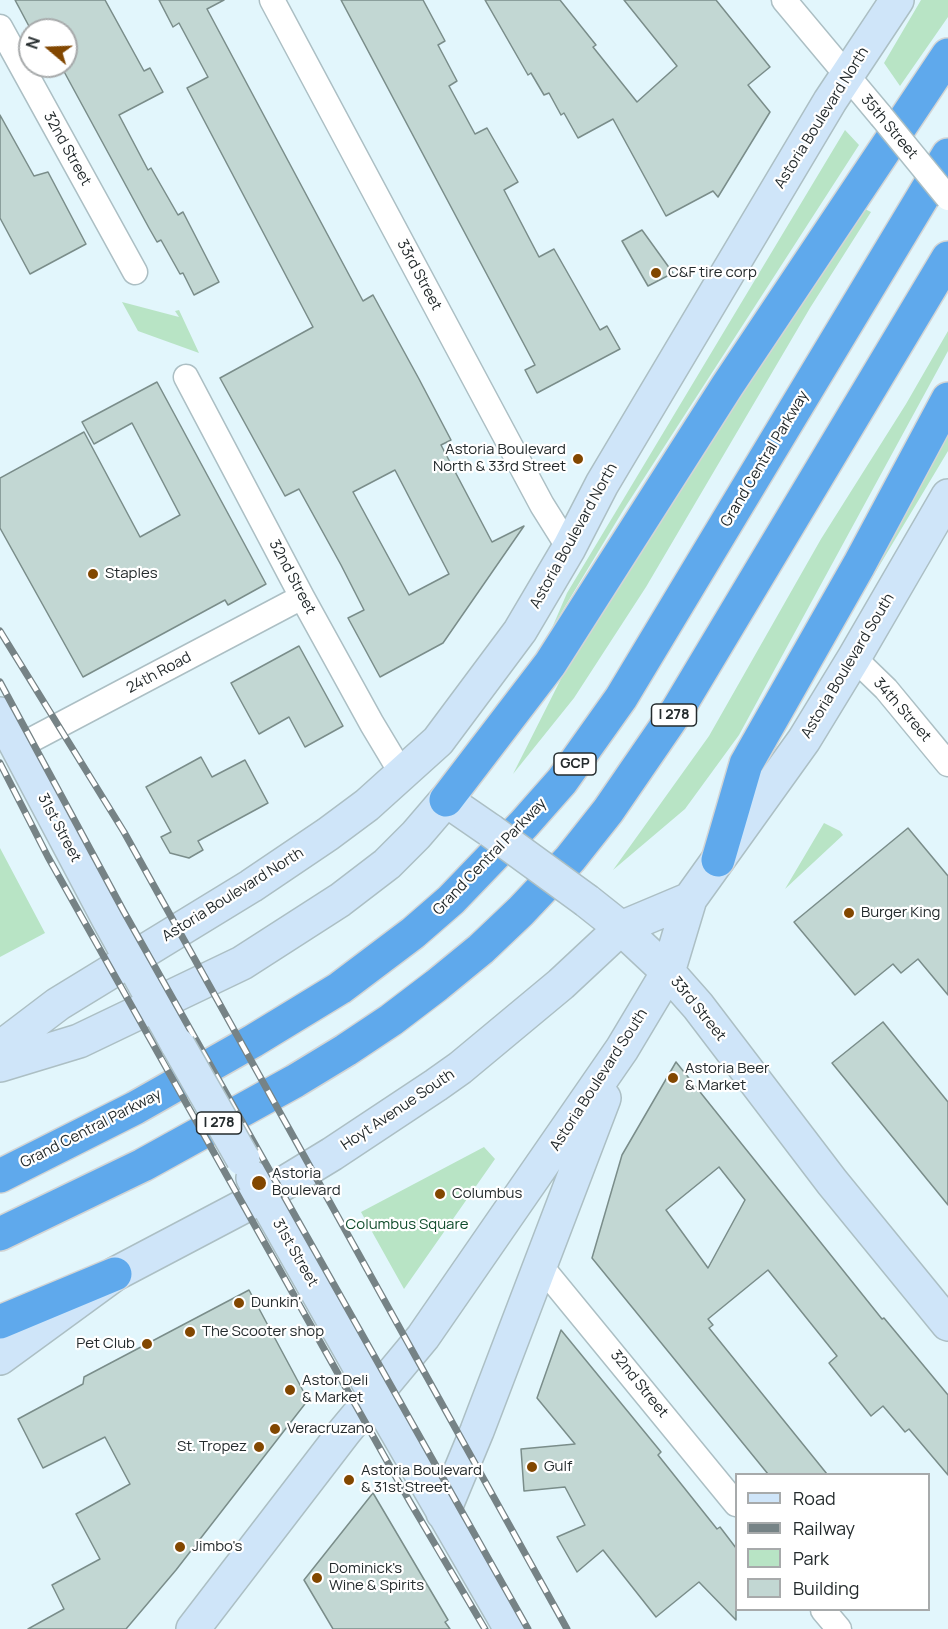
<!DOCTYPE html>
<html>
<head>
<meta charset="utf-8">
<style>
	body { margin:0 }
	#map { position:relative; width:948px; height:1629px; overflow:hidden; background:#e2f6fc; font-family:Manrope,sans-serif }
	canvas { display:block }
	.legend { position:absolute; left:735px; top:1473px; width:195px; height:138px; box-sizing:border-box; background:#fff; border:2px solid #a7aaab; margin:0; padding:8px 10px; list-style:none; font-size:18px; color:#242b2d }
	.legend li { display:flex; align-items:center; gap:12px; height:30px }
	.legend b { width:30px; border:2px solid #a7aaab }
	.north { position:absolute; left:18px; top:18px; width:60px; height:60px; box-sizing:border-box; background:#fff; border:2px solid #a7aaab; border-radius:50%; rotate:289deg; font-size:16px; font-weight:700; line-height:24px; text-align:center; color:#242b2d }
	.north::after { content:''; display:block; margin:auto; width:21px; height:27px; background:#824700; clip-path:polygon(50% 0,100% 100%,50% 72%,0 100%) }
</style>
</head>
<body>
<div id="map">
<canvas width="948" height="1629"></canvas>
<ul class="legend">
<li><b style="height:8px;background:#cfe5f9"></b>Road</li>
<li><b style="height:8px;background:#768386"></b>Railway</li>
<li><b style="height:16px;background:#b8e4c5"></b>Park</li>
<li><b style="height:16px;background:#c2d7d3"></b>Building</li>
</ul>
<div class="north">N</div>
</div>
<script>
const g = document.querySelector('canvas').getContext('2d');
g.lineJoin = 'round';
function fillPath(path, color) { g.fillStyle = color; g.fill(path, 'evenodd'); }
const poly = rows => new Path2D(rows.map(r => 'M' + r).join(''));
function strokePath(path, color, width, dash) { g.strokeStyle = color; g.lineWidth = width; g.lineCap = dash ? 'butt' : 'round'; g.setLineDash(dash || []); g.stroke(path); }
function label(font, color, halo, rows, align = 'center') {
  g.font = font + ' Manrope,sans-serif'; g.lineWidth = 4.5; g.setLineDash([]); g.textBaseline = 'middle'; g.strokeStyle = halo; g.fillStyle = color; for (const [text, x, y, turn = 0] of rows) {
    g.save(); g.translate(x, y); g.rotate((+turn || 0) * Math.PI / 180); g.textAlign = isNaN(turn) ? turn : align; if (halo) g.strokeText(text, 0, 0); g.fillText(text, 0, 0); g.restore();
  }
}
fillPath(poly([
	[921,0,948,0,948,17,900,86,884,63],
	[845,130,859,145,624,509,552,628,567,593],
	[863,208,871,212,810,308,646,587,574,698,513,774,571,659,695,464],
	[122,302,179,317,175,311,179,310,199,353,138,331],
	[948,331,948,351,739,735,685,809,613,870,709,736,821,539,906,404],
	[948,430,948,451,836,638],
	[824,823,840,831,843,835,785,889],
	[0,848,45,933,0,957],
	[484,1147,495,1159,404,1289,361,1212]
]), '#b8e4c5');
const building = poly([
	[15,0,105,0,144,71,150,68,163,92,119,115,148,170,151,168,178,215,183,212,219,282,194,295,183,273,180,274,161,240,157,242,149,228,61,66,66,66,66,30,31,30,15,0],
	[159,0,224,0,207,9,363,301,373,295,419,379,451,440,441,445,492,542,524,526,443,643,380,677,348,618,364,610,341,565,299,489,285,496,220,378,313,327,187,88,208,77,179,23,173,27,159,0],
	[395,470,449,574,409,595,353,492,395,470],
	[341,0,423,0,445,41,438,45,457,81,449,86,475,134,487,128,518,182,504,190,539,257,554,249,600,330,607,326,620,349,537,393,525,370,535,365,341,0],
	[485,0,560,0,596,45,593,47,637,102,677,66,624,0,716,0,770,67,748,85,770,112,718,197,713,191,666,216,613,119,578,138,564,113,561,115,549,93,544,95,531,73,528,75,485,0],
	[0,115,34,176,48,172,86,244,30,274,0,218,0,115],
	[642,230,673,273,648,286,622,241,642,230],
	[157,382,266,584,228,605,225,600,83,677,0,528,0,478,84,432,140,537,180,515,132,423,94,444,82,422,157,382],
	[299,646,343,726,305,747,289,717,259,734,231,683,299,646],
	[201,757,212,777,245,760,268,803,198,841,203,850,189,858,170,853,161,837,171,832,146,787,201,757],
	[908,828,948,876,948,995,918,959,901,973,893,964,855,995,794,922,908,828],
	[883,1022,948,1102,948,1205,832,1063,883,1022],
	[676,1062,882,1319,884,1318,948,1395,948,1475,909,1429,905,1432,883,1406,871,1416,829,1363,837,1356,768,1270,708,1319,713,1325,709,1328,827,1474,768,1474,592,1258,622,1155,676,1062],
	[719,1167,745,1200,708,1268,666,1210,719,1167],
	[249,1290,308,1400,176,1570,126,1629,28,1629,64,1609,52,1585,100,1559,76,1514,130,1484,105,1437,43,1468,18,1419,83,1384,84,1377,249,1290],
	[561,1330,661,1452,658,1455,717,1529,720,1527,736,1548,736,1620,699,1582,656,1617,603,1550,577,1572,557,1537,585,1525,565,1487,524,1491,521,1449,575,1444,537,1398,561,1330],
	[373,1493,448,1620,445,1622,450,1629,333,1629,304,1580,373,1493]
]);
fillPath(building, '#c2d7d3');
strokePath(building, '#7a8d8a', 1.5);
const street = poly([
	[272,0,542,505,569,548],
	[784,0,881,116],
	[0,27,135,272],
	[186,377,302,597,372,724,402,774],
	[854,658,886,689,948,764],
	[16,748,302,597],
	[540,1265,736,1504],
	[823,1610,839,1629]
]);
const secondary = poly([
	[0,714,108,918,178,1045],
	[587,901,621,928,668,972,698,1006,832,1182,948,1324],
	[0,1048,58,1004,251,886,328,834,367,805,438,741,520,631,569,548,602,484,830,101,897,0],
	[0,1065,79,1041,242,963,340,900,387,864,416,835,446,800,491,831],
	[253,1178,375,1394,511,1629],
	[0,1358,115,1274,263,1196,332,1154,436,1085,460,1068,561,984,621,928,690,899],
	[443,1513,477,1431,604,1098],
	[193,1629,345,1431,423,1337,622,1049,668,972,690,899,804,740,854,658,948,496]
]);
const highway = poly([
	[446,800,550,664,727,386,948,55],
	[718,860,746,764,859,565,948,399],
	[0,1176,135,1108,253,1041,340,988,413,933,451,900,524,824,562,781,621,698,948,155],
	[0,1234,143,1165,295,1081,346,1050,391,1020,437,985,481,949,521,911,570,859,608,811,678,709,948,258],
	[0,1322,115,1274]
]);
strokePath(street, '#acbfc4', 27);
strokePath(secondary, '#acbfc4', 36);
strokePath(highway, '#d3d5d5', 36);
strokePath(street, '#fff', 24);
strokePath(secondary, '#cfe5f9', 33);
strokePath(highway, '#5fa9ec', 33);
const rail = poly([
	[0,631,124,832,567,1629],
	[0,682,124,912,528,1629],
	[0,763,48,857,410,1502,485,1629]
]);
strokePath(rail, '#768386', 7);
strokePath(rail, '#fff', 4.5, [14]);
const streetBridge = poly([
	[881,116,948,198]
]);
const secondaryBridge = poly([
	[491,831,587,901],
	[178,1045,243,1159]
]);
strokePath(streetBridge, '#acbfc4', 27, []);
strokePath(secondaryBridge, '#acbfc4', 36, []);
strokePath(streetBridge, '#fff', 24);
strokePath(secondaryBridge, '#cfe5f9', 33);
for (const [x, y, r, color] of [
	[656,273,6,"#824700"],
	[578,459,6,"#824700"],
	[93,574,6,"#824700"],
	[849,913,6,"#824700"],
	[673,1078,6,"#824700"],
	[259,1183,8,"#824700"],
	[440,1194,6,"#824700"],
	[239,1303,6,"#824700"],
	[190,1332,6,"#824700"],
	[147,1344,6,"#824700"],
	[290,1390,6,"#824700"],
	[275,1429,6,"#824700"],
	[259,1447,6,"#824700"],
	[532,1467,6,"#824700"],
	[349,1480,6,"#824700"],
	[180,1547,6,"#824700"],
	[317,1578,6,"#824700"]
]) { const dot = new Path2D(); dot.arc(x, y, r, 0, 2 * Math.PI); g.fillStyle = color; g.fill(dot); strokePath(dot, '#fff', 2); }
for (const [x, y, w] of [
	[674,715,45],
	[575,764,42],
	[219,1123,45]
]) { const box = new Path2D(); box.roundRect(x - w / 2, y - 11, w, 22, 4.5); g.fillStyle = '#fff'; g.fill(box); strokePath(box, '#242b2d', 1.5); }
label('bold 14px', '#242b2d', null, [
	["I 278",674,715],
	["GCP",575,764],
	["I 278",219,1123]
]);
label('15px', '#242b2d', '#fff', [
	["Astoria Boulevard North",822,118,-58],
	["35th Street",889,127,50],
	["32nd Street",67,149,61],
	["33rd Street",419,275,62],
	["Grand Central Parkway",765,459,-59],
	["Astoria Boulevard North",574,536,-61],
	["32nd Street",292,577,62],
	["Astoria Boulevard South",848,666,-59],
	["24th Road",159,673,-28],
	["34th Street",902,710,49],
	["31st Street",59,828,62],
	["Grand Central Parkway",490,857,-46],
	["Astoria Boulevard North",233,895,-32],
	["33rd Street",698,1009,51],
	["Astoria Boulevard South",599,1080,-57],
	["Hoyt Avenue South",398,1110,-34],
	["Grand Central Parkway",91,1129,-27],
	["31st Street",295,1253,60],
	["32nd Street",639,1384,51]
]);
label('15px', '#242b2d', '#fff', [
	["C&F tire corp",668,273],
	["Astoria Boulevard",566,450,"right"],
	["North & 33rd Street",566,467,"right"],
	["Staples",105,574],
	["Burger King",861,913],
	["Astoria Beer",685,1069],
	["& Market",685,1086],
	["Astoria",272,1174],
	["Boulevard",272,1191],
	["Columbus",452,1194],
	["Dunkin'",251,1303],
	["The Scooter shop",202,1332],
	["Pet Club",135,1344,"right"],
	["Astor Deli",302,1381],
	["& Market",302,1398],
	["Veracruzano",287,1429],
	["St. Tropez",247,1447,"right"],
	["Gulf",544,1467],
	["Astoria Boulevard",361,1471],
	["& 31st Street",361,1488],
	["Jimbo's",192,1547],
	["Dominick's",329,1569],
	["Wine & Spirits",329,1586]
], 'left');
label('15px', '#114d2c', '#fff', [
	["Columbus Square",407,1225]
]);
</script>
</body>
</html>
